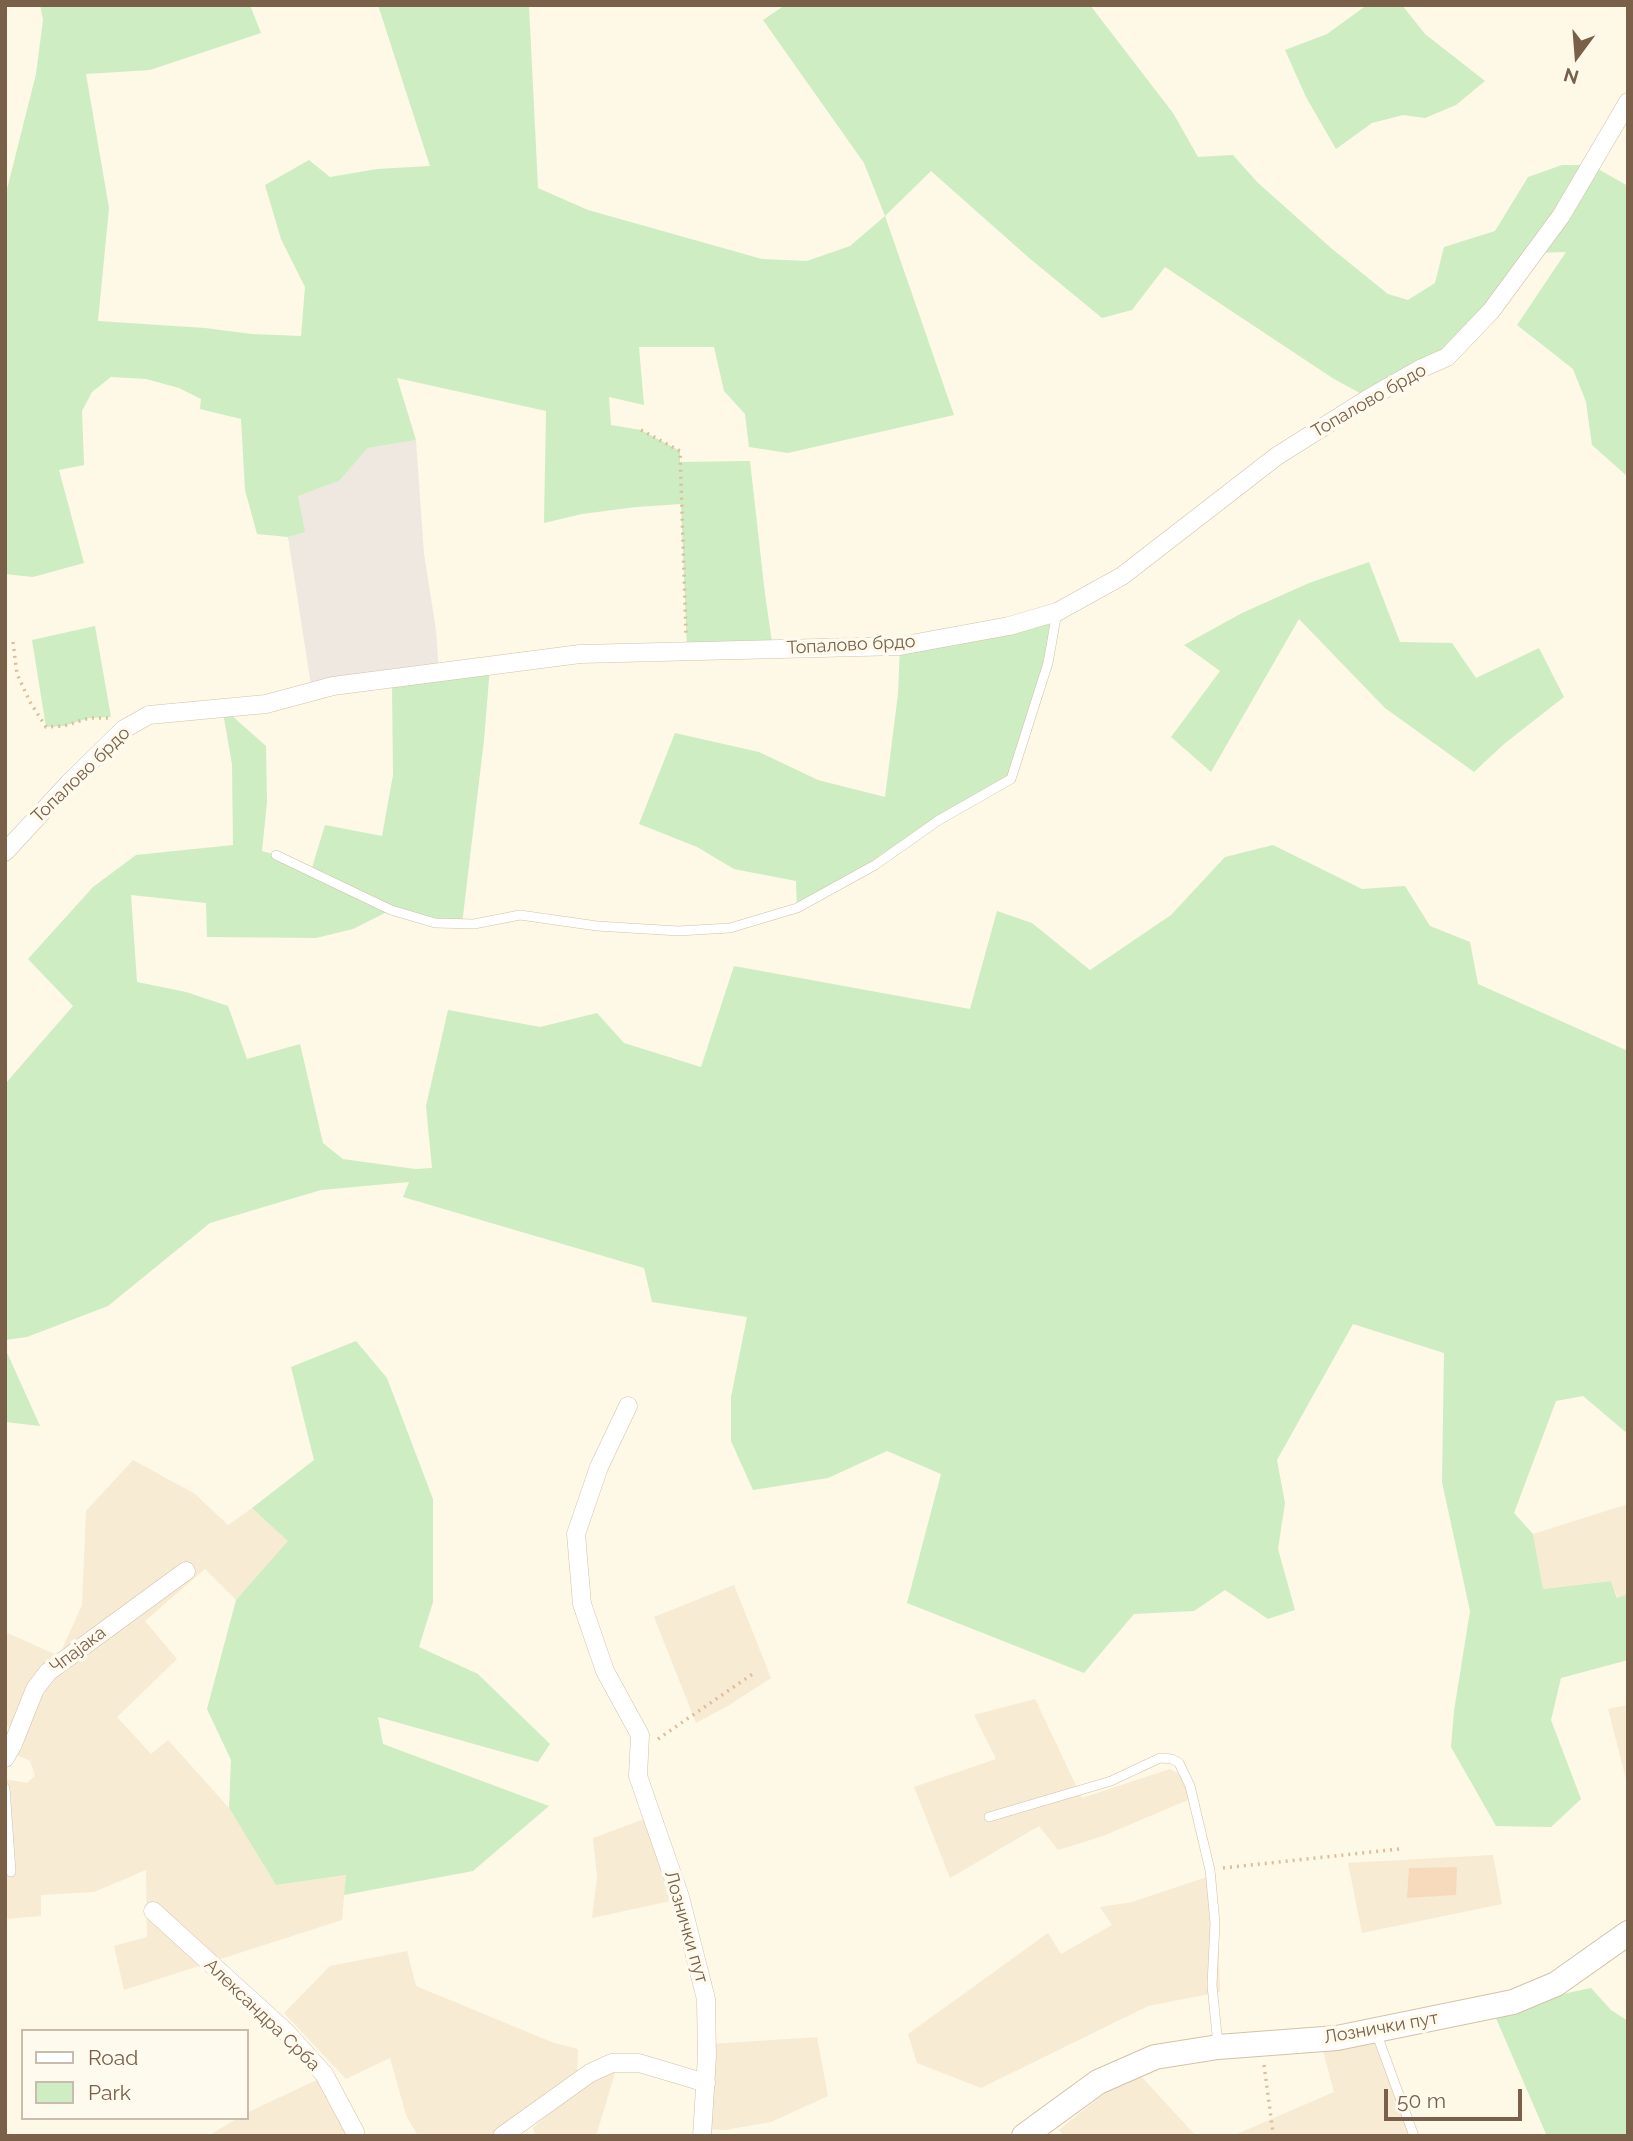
<!DOCTYPE html>
<html>
<head>
<meta charset="utf-8">
<style>
	body { margin:0 }
	#map { position:relative; width:1633px; height:2141px; overflow:hidden; background:#fef8e6; font-family:Raleway,sans-serif }
	canvas { display:block }
	.frame { position:absolute; inset:0; border:7px solid #7a6048; pointer-events:none }
	.legend { position:absolute; left:21px; top:2029px; width:228px; height:91px; box-sizing:border-box; background:#fffaee; border:2px solid #cabcac; margin:0; padding:9px 12px; list-style:none; font-size:21px; color:#7a6048 }
	.legend li { display:flex; align-items:center; gap:14px; height:35px }
	.legend b { width:35px; border:2px solid #cabcac }
	.north { position:absolute; left:1542px; top:21px; width:70px; height:70px; -webkit-text-stroke:5px #fffaee; paint-order:stroke; rotate:196deg; font-size:19px; font-weight:700; line-height:28px; text-align:center; color:#7a6048 }
	.north::after { content:''; display:block; margin:auto; width:24px; height:32px; background:#7a6048; clip-path:polygon(50% 0,100% 100%,50% 72%,0 100%) }
	.scale { position:absolute; left:1384px; top:2089px; width:138px; height:32px; box-sizing:border-box; border:4px solid #7a6048; border-top:0; padding-left:9px; font-size:21px; line-height:24px; white-space:nowrap; color:#7a6048; -webkit-text-stroke:5px #fffaee; paint-order:stroke }
</style>
</head>
<body>
<div id="map">
<canvas width="1633" height="2141"></canvas>
<div class="frame"></div>
<ul class="legend">
<li><b style="height:9px;background:#fff"></b>Road</li>
<li><b style="height:19px;background:#ceedc2"></b>Park</li>
</ul>
<div class="north">N</div>
<div class="scale">50 m</div>
</div>
<script>
const g = document.querySelector('canvas').getContext('2d');
g.lineJoin = 'round';
function fillPath(path, color) { g.fillStyle = color; g.fill(path, 'evenodd'); }
const poly = rows => new Path2D(rows.map(r => 'M' + r).join(''));
function strokePath(path, color, width, dash) { g.strokeStyle = color; g.lineWidth = width; g.lineCap = dash ? 'butt' : 'round'; g.setLineDash(dash || []); g.stroke(path); }
function label(font, color, halo, rows, align = 'center') {
  g.font = font + ' Raleway,sans-serif'; g.lineWidth = 7; g.setLineDash([]); g.textBaseline = 'middle'; g.strokeStyle = halo; g.fillStyle = color; for (const [text, x, y, turn = 0] of rows) {
    g.save(); g.translate(x, y); g.rotate((+turn || 0) * Math.PI / 180); g.textAlign = isNaN(turn) ? turn : align; if (halo) g.strokeText(text, 0, 0); g.fillText(text, 0, 0); g.restore();
  }
}
fillPath(poly([
	[133,1460,195,1494,228,1525,252,1508,289,1541,236,1600,205,1569,145,1621,177,1659,117,1717,151,1754,168,1740,229,1808,276,1885,346,1875,342,1920,124,1990,114,1946,147,1937,146,1870,94,1892,41,1895,41,1916,5,1919,5,1779,27,1783,35,1776,30,1761,17,1755,24,1736,5,1725,5,1632,59,1656,82,1605,86,1511],
	[1628,1504,1628,1594,1618,1598,1611,1581,1543,1589,1533,1534],
	[734,1585,771,1678,726,1707,696,1723,654,1617],
	[1035,1699,1082,1798,1170,1769,1183,1776,1195,1797,1103,1836,1058,1850,1039,1826,950,1878,914,1787,996,1759,974,1715],
	[1628,1705,1628,1787,1608,1709],
	[658,1814,676,1856,685,1898,592,1918,597,1877,593,1838],
	[1493,1855,1502,1904,1362,1933,1348,1863],
	[1216,1874,1220,1992,1148,2006,981,2088,917,2063,908,2034,1048,1933,1061,1954,1112,1925,1100,1907,1132,1902],
	[407,1951,416,1986,554,2043,578,2049,577,2081,503,2136,418,2136,406,2115,390,2058,346,2079,284,2013,330,1966],
	[817,2037,828,2096,771,2122,725,2130,709,2129,712,2044],
	[1382,2042,1419,2136,1232,2136,1334,2092,1323,2051],
	[606,2071,615,2073,596,2136,536,2136,533,2128,562,2099],
	[329,2074,364,2136,208,2136,238,2118,247,2118,247,2113,253,2110],
	[1140,2075,1196,2136,1064,2136,1059,2130,1122,2079]
]), '#f7ebd3');
fillPath(poly([
	[416,440,424,554,436,630,439,673,312,692,288,537,304,531,298,496,339,481,368,448]
]), '#eee8e0');
fillPath(poly([
	[40,5,250,5,261,33,150,70,86,74,109,208,98,321,205,328,252,334,301,336,305,287,281,239,265,185,309,160,330,177,377,169,430,166,378,5,529,5,538,188,588,210,762,259,807,261,850,246,885,216,864,163,763,20,785,5,1090,5,1173,113,1198,157,1233,155,1257,182,1331,248,1388,294,1408,300,1435,283,1444,247,1495,231,1528,177,1562,165,1591,165,1628,186,1628,477,1592,445,1586,402,1573,369,1517,325,1566,252,1534,253,1447,357,1369,398,1334,379,1165,267,1132,310,1102,318,1028,257,931,171,885,216,954,415,788,453,749,447,745,414,724,391,714,347,639,347,644,405,609,397,611,425,641,430,680,451,680,462,750,461,765,594,773,649,687,650,681,504,636,507,582,514,544,523,546,411,397,378,416,440,368,448,339,481,298,496,305,532,288,537,257,534,245,490,241,419,200,409,201,399,179,388,146,379,111,377,92,392,82,411,84,465,59,470,84,563,33,577,5,574,5,197,36,74,43,20],
	[1367,5,1402,5,1425,34,1485,81,1456,105,1425,118,1403,115,1372,123,1336,149,1306,97,1285,50,1327,34],
	[1369,562,1400,642,1452,643,1476,678,1539,648,1564,697,1504,744,1474,772,1385,708,1299,619,1211,772,1171,737,1220,671,1184,645,1242,613,1309,583],
	[1057,612,1048,663,1011,779,875,865,797,908,796,881,734,869,697,847,639,824,675,733,759,752,818,780,885,797,898,694,900,646],
	[95,626,111,717,89,718,64,726,46,727,32,640],
	[490,667,484,740,462,924,391,910,353,929,316,938,207,937,206,903,131,895,137,982,186,992,228,1006,247,1059,300,1044,323,1143,343,1159,415,1169,432,1168,426,1106,448,1010,540,1027,597,1013,624,1043,701,1067,734,966,970,1009,997,911,1032,923,1090,970,1171,915,1225,857,1273,845,1362,889,1405,886,1430,926,1470,942,1478,984,1628,1051,1628,1434,1583,1396,1556,1401,1514,1513,1533,1534,1543,1589,1611,1581,1617,1598,1628,1594,1628,1660,1561,1678,1551,1720,1581,1799,1551,1827,1496,1826,1451,1747,1454,1711,1470,1611,1442,1482,1444,1353,1353,1324,1277,1460,1285,1503,1278,1549,1295,1610,1268,1619,1225,1590,1194,1611,1134,1614,1084,1673,907,1603,941,1474,887,1451,828,1478,753,1490,731,1441,731,1397,747,1317,652,1302,644,1268,403,1197,409,1182,321,1190,210,1223,108,1306,27,1337,5,1340,5,1084,73,1006,28,959,93,887,136,855,233,845,232,764,222,707,266,746,267,802,262,851,276,855,311,871,325,825,382,836,393,775,392,684],
	[356,1341,387,1378,433,1499,433,1602,419,1647,478,1674,550,1744,538,1762,378,1717,383,1744,549,1806,473,1871,344,1895,346,1875,276,1885,229,1808,231,1760,207,1709,236,1600,288,1541,252,1508,314,1460,291,1367],
	[5,1348,40,1426,5,1422],
	[1591,1988,1611,2010,1628,2021,1628,2136,1543,2136,1546,2134,1492,2009]
]), '#ceedc2');
fillPath(poly([
	[1457,1867,1456,1895,1407,1898,1409,1868]
]), '#f6dabb');
const lane = poly([
	[276,855,391,910,435,923,474,924,520,915,597,926,678,931,730,928,797,908,875,865,939,820,1011,779,1048,663,1057,612],
	[5,1788,11,1872],
	[989,1817,1111,1781,1160,1758,1172,1759,1179,1763,1190,1786,1210,1870,1215,1923,1212,1985,1218,2045],
	[1376,2032,1414,2136]
]);
const street = poly([
	[5,852,69,783,124,729,149,715,266,704,333,686,580,654,900,646,1009,626,1057,612,1122,576,1277,456,1369,398,1420,369,1447,357,1491,311,1561,216,1628,102],
	[628,1406,599,1467,576,1534,582,1604,605,1671,640,1735,638,1776,680,1897,706,1999,707,2056,702,2136],
	[5,1758,13,1744,35,1689,48,1672,186,1571],
	[153,1911,286,2032,324,2074,355,2132],
	[502,2136,590,2073,612,2063,639,2063,706,2083]
]);
const secondary = poly([
	[1024,2136,1098,2082,1155,2057,1218,2047,1337,2038,1513,2002,1556,1984,1628,1933]
]);
strokePath(lane, '#d1c1aa', 10);
strokePath(street, '#d1c1aa', 19);
strokePath(secondary, '#d4c2a7', 26);
strokePath(poly([
	[641,430,680,451,686,634],
	[13,642,17,674,30,702,46,727,64,726,89,718,112,718],
	[658,1739,754,1673],
	[1223,1868,1400,1849],
	[1264,2065,1273,2133]
]), '#dcbe9d', 3.5, [2, 5]);
strokePath(lane, '#fff', 9);
strokePath(street, '#fff', 18);
strokePath(secondary, '#fff', 24);
label('18px', '#7a6048', '#fffaee', [
	["Топалово брдо",1369,401,-30],
	["Топалово брдо",851,645,-3],
	["Топалово брдо",81,775,-44],
	["Чпајака",78,1650,-37],
	["Лознички пут",686,1927,74],
	["Александра Срба",262,2015,44],
	["Лознички пут",1381,2028,-10]
]);
</script>
</body>
</html>
